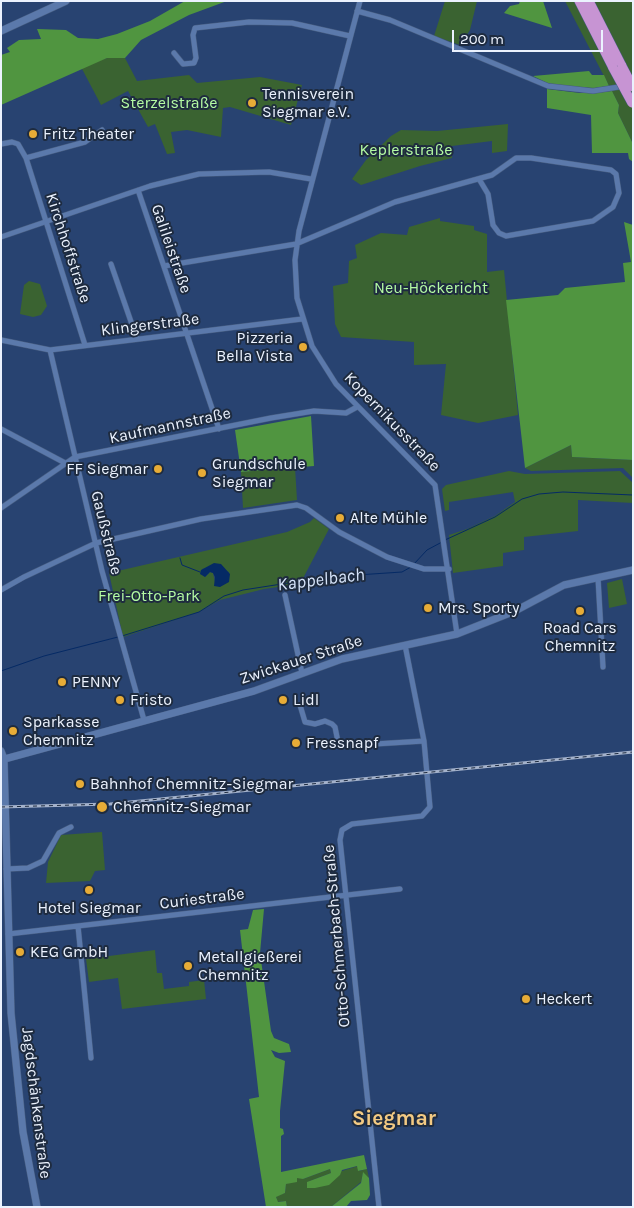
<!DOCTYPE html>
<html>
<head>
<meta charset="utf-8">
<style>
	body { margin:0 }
	#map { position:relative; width:634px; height:1208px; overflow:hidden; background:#284371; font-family:Karla,sans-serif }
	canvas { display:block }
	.frame { position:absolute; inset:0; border:2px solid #ebf2fe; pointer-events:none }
	.scale { position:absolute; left:452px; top:30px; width:151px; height:22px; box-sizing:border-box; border:2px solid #ebf2fe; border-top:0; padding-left:6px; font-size:15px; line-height:18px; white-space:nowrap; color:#ebf2fe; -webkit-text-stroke:4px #1e2b3f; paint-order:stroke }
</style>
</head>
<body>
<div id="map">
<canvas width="634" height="1208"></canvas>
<div class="frame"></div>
<div class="scale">200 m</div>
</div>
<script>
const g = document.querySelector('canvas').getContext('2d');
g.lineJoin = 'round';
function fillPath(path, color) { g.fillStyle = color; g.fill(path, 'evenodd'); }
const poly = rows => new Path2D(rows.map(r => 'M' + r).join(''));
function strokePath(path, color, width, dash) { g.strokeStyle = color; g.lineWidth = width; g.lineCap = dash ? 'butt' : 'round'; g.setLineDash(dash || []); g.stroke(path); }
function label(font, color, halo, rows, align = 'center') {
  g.font = font + ' Karla,sans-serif'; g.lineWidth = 4; g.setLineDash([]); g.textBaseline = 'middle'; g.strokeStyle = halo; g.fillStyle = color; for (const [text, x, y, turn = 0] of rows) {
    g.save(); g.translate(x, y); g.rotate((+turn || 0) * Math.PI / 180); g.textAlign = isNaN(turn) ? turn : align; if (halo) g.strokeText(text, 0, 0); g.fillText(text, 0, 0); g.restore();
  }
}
fillPath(poly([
	[445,1,477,1,470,30,460,45,434,36],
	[565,1,633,1,633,144,618,113,619,105],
	[107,58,125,58,137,81,189,75,197,83,260,77,302,85,291,125,230,107,223,108,221,137,187,130,171,132,175,153,167,154,155,124,148,127,128,91,101,105,81,67],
	[508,124,507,151,492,153,492,141,452,146,452,158,420,166,361,185,352,179,366,160,391,136,401,130,437,131],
	[440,218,440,221,474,226,474,230,487,234,487,272,504,270,518,415,478,423,441,415,446,364,414,365,414,342,341,337,335,324,333,286,348,283,349,261,357,258,355,245,381,233,407,235,409,227],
	[29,281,40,284,47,306,41,315,33,317,20,314,24,285],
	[571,445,572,457,633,460,633,478,623,468,531,471,525,468],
	[295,467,297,500,243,508,241,472],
	[509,471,525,474,620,471,632,482,633,503,578,500,578,531,524,537,524,550,503,553,503,566,453,573,449,535,467,529,495,516,515,502,513,492,449,502,449,510,445,511,442,489,446,485],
	[314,518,329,529,300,584,264,589,220,600,199,612,123,637,109,573,287,532,310,522],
	[211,567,229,572,229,581,221,586,215,582,213,573,210,572,205,577,202,569],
	[622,579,627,604,609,608,607,583],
	[102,832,105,870,95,871,90,881,46,883,48,862,61,835],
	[155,950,157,973,162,973,164,989,189,986,189,982,204,980,206,999,122,1009,118,978,89,982,86,959],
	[358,1166,359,1171,367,1169,369,1178,363,1173,361,1182,331,1207,287,1207,286,1201,277,1202,276,1196,285,1193,286,1184,297,1178,300,1176,303,1179,330,1169,331,1173,307,1182]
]), '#3a6331');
fillPath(poly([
	[185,1,227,1,189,15,141,40,125,58,107,58,1,105,1,55,10,52,7,48,19,40,41,39,37,29,66,30,78,38,98,39,117,34,150,21],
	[520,1,543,1,552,28,504,13,510,6,519,4],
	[589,71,592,75,604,75,609,86,595,88,566,87,547,83,533,76],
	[547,89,580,93,612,91,619,105,618,113,633,144,633,162,629,159,628,153,592,153,591,115,547,108],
	[624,222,633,225,633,460,572,457,571,445,525,468,506,300,558,295,565,288,625,282,623,263,631,262],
	[311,416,314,466,241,472,235,430],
	[264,909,260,953,271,1031,274,1038,289,1044,291,1052,279,1053,271,1050,275,1057,285,1061,280,1111,280,1128,283,1129,284,1134,281,1136,281,1172,364,1155,367,1169,358,1171,357,1166,342,1170,340,1175,329,1185,315,1188,307,1188,307,1182,331,1173,330,1169,303,1179,297,1178,297,1182,286,1184,285,1193,276,1197,278,1202,286,1201,287,1207,266,1207,249,1099,259,1097,240,930,248,929,253,910],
	[363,1172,369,1178,370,1195,367,1200,351,1201,346,1207,331,1207,361,1183]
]), '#509540');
fillPath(poly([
	[214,563,221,564,230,574,229,582,220,587,214,586,215,577,213,573,210,572,205,577,200,574,201,570]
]), '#052a65');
strokePath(poly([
	[445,540,495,517,522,499,539,494,563,492,633,495],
	[180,558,182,565,200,572],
	[414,564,427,550,442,542],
	[122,636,199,612,224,596,243,590,327,577,402,572,411,567],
	[1,671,44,656,118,637]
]), '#052a65', 1);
const street = poly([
	[360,1,299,231,295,260,297,298,312,346,336,384,435,485,457,634],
	[357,11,390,20,548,86,593,91,625,86],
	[174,53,183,64,194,63,196,58,193,35,195,28,249,22,292,23,350,36],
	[1,144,12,142,18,144,26,158,85,345],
	[26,158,85,142,102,130],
	[138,190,219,429],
	[1,237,150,186,199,174,269,172,311,179],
	[111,264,137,339],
	[164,266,296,244,395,202,492,175,516,158,531,158,611,170,616,174,619,193,613,207,593,221,506,236,499,233,493,225,488,194,479,179],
	[1,340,50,350,302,319],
	[50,350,102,571,144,720],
	[1,429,67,464],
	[1,508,75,457,271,418,314,411,346,413,357,407],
	[598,578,603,667],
	[1,590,24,577,96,543,201,519,297,505,306,508,339,532,387,557,424,569,449,569],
	[285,595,302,673],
	[300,705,305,722,315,724,325,721,332,724,335,727,338,742,342,746,424,741],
	[6,869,28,868,43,861,59,833,71,827],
	[78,926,91,1058],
	[8,934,400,889],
	[379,1207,340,840,342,830,352,824,422,816,430,807,424,741,405,645]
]);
const secondary = poly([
	[1,31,66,1],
	[1,751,4,759,11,1013,23,1132,37,1207],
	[1,760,254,691,342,659,457,634,515,611,564,585,633,570]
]);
const highway = poly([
	[579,1,613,68],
	[589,1,622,66]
]);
strokePath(street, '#475d80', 6);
strokePath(secondary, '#475d80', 8);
strokePath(highway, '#475d80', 10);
strokePath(street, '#5b79ab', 5);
strokePath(secondary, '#5b79ab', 7);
strokePath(highway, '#c794d3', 9);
const rail = poly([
	[1,807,110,804,633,752]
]);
strokePath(rail, '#a4b2cb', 3);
strokePath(rail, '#1e2b3f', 1, [4]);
const highwayBridge = poly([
	[622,66,633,87],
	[613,68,632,103]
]);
strokePath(highwayBridge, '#475d80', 10, []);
strokePath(highwayBridge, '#c794d3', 9);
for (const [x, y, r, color] of [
	[252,103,5,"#e7ac37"],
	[33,134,5,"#e7ac37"],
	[303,347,5,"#e7ac37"],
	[158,469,5,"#e7ac37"],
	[202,473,5,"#e7ac37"],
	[340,518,5,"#e7ac37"],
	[428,608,5,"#e7ac37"],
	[580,611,5,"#e7ac37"],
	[62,682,5,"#e7ac37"],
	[120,700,5,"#e7ac37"],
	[283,700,5,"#e7ac37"],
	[13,731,5,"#e7ac37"],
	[296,743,5,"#e7ac37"],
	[80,784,5,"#e7ac37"],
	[102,807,6,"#e7ac37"],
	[89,890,5,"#e7ac37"],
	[20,952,5,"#e7ac37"],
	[188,966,5,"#e7ac37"],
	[526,999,5,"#e7ac37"]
]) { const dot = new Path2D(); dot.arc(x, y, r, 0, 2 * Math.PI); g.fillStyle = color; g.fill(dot); strokePath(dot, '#1e2b3f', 2); }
label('16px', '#ebf2fe', '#1e2b3f', [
	["Tennisverein",262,94],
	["Siegmar e.V.",262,112],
	["Fritz Theater",43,134],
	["Pizzeria",293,338,"right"],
	["Bella Vista",293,356,"right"],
	["Grundschule",212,464],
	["Siegmar",212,482],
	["FF Siegmar",148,469,"right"],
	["Alte Mühle",350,518],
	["Mrs. Sporty",438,608],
	["Road Cars",580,628,"center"],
	["Chemnitz",580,646,"center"],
	["PENNY",72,682],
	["Fristo",130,700],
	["Lidl",293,700],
	["Sparkasse",23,722],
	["Chemnitz",23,740],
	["Fressnapf",306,743],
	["Bahnhof Chemnitz-Siegmar",90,784],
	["Chemnitz-Siegmar",113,807],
	["Hotel Siegmar",89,908,"center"],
	["KEG GmbH",30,952],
	["Metallgießerei",198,957],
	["Chemnitz",198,975],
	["Heckert",536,999]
], 'left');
label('16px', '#b4fba3', '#1e2b3f', [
	["Sterzelstraße",169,103],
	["Keplerstraße",406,150],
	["Neu-Höckericht",431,288],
	["Frei-Otto-Park",149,596]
]);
label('16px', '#ebf2fe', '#1e2b3f', [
	["Kirchhoffstraße",68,248,72],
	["Galileistraße",171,249,71],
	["Klingerstraße",150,325,-7],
	["Kopernikusstraße",392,422,46],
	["Kaufmannstraße",170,426,-12],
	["Gaußstraße",106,533,76],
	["Zwickauer Straße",301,660,-18],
	["Curiestraße",202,899,-7],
	["Otto-Schmerbach-Straße",337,936,-95],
	["Jagdschänkenstraße",36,1103,83]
]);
label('italic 18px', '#d6e4fa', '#1e2b3f', [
	["Kappelbach",321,580,-7]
]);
label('bold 21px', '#f3ca83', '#1e2b3f', [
	["Siegmar",394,1119]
]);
</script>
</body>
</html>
